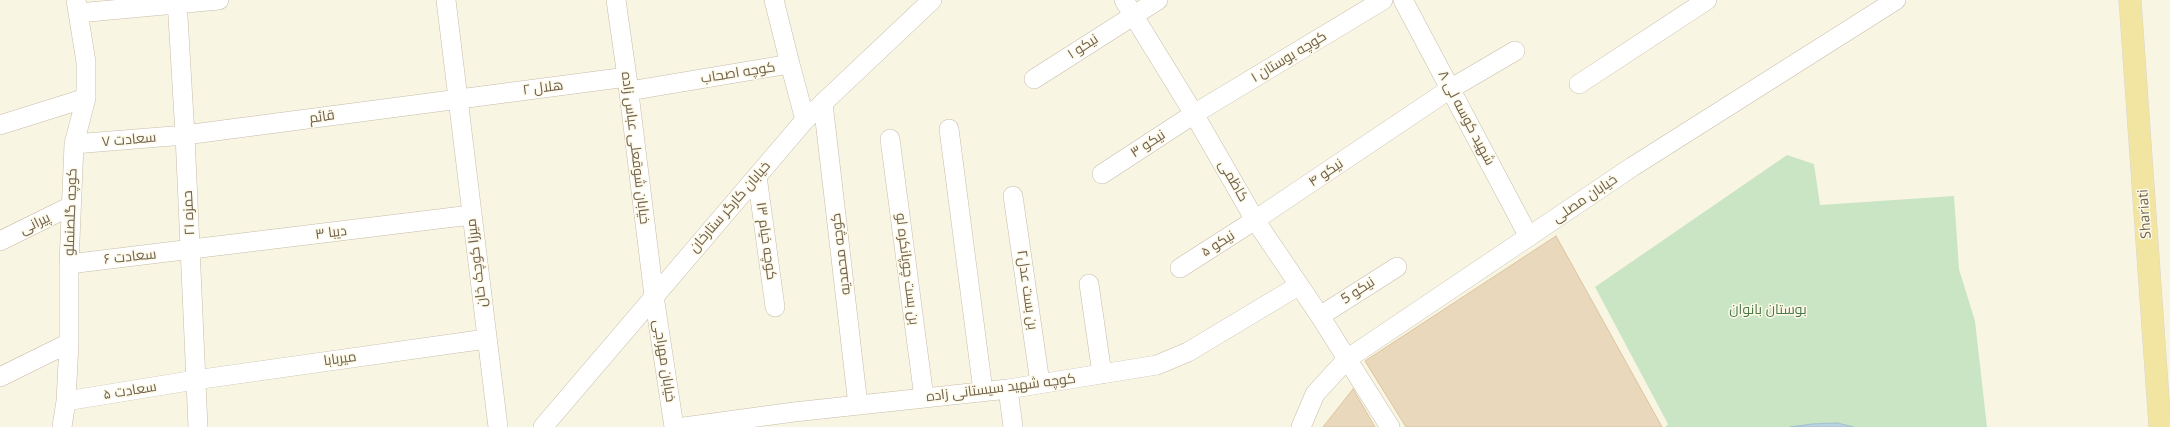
<!DOCTYPE html>
<html>
<head>
<meta charset="utf-8">
<style>
	body { margin:0 }
	canvas { display:block; background:#f9f5e3 }
</style>
</head>
<body>
<canvas width="2170" height="427"></canvas>
<script>
const g = document.querySelector('canvas').getContext('2d');
g.lineJoin = 'round';
function fillPath(path, color) { g.fillStyle = color; g.fill(path, 'evenodd'); }
const poly = rows => new Path2D(rows.map(r => 'M' + r).join(''));
function strokePath(path, color, width, dash) { g.strokeStyle = color; g.lineWidth = width; g.lineCap = dash ? 'butt' : 'round'; g.setLineDash(dash || []); g.stroke(path); }
function label(font, color, halo, rows, align = 'center') {
  g.font = font + ' "Open Sans",Cairo,sans-serif'; g.lineWidth = 3; g.setLineDash([]); g.textBaseline = 'middle'; g.strokeStyle = halo; g.fillStyle = color; for (const [text, x, y, turn = 0] of rows) {
    g.save(); g.translate(x, y); g.rotate((+turn || 0) * Math.PI / 180); g.textAlign = isNaN(turn) ? turn : align; if (halo) g.strokeText(text, 0, 0); g.fillText(text, 0, 0); g.restore();
  }
}
fillPath(poly([
	[1787,155,1814,164,1820,205,1954,196,1959,269,1975,321,1987,427,1665,427,1668,424,1595,287]
]), '#cae5c4');
const water = poly([
	[1837,423,1854,427,1790,427,1812,424,1837,423]
]);
fillPath(water, '#bad3e0');
strokePath(water, '#a2c0d1', 1);
const building = poly([
	[1556,236,1662,427,1406,427,1365,361,1556,236],
	[1353,389,1375,427,1323,427,1353,389]
]);
fillPath(building, '#ead8bc');
strokePath(building, '#ddc4a0', 1);
const minor = poly([
	[177,0,185,135,198,427],
	[446,0,498,427],
	[616,0,627,77,654,296,674,427],
	[774,0,790,64],
	[1124,0,1194,114,1255,220,1320,316,1390,427],
	[1403,0,1529,237],
	[78,13,219,0],
	[1034,79,1158,0],
	[1579,84,1707,0],
	[629,91,790,64,805,120],
	[823,103,858,405],
	[0,125,86,98],
	[949,129,983,391],
	[890,139,924,398],
	[74,144,185,135,627,77],
	[1102,174,1194,114,1383,0],
	[757,176,775,307],
	[1013,196,1040,383],
	[0,241,71,206],
	[69,264,471,215],
	[1180,268,1255,220,1450,89,1515,51],
	[1089,284,1102,374],
	[1320,316,1397,267],
	[0,377,69,343],
	[1008,389,1013,427],
	[66,401,195,380,486,339],
	[62,427,66,401,69,343,69,264,74,144,86,98,86,62,76,0],
	[543,427,805,120,932,0],
	[684,427,794,412,1008,389,1157,365,1188,352,1298,286],
	[1301,427,1315,394,1347,359,1632,167,1896,0]
]);
const major = poly([
	[2130,0,2160,427]
]);
strokePath(minor, '#c7bca9', 20);
strokePath(major, '#dad6d0', 23);
strokePath(minor, '#fff', 19);
strokePath(major, '#f2e5a2', 22);
label('14px', '#6f604c', '#fdf9e9', [
	["نیکو ۱",1083,47,-33],
	["کوچه بوستان ۱",1289,57,-31],
	["کوچه اصحاب",738,73,-9],
	["هلال ۲",543,88,-7],
	["قائم",322,117,-8],
	["شهید کوسه لی ۸",1466,118,62],
	["سعادت ۷",129,140,-5],
	["نیکو ۳",1148,144,-33],
	["خیابان شوقعلی عباس زاده",635,148,83],
	["نیکو ۴",1326,173,-34],
	["کاظمی",1233,181,60],
	["خیابان مصلی",1585,199,-34],
	["خیابان کارگر ستارخان",730,207,-49],
	["کوچه گلصنملو",71,212,-88],
	["حمزه ۲۱",189,213,-93],
	["Shariati",2145,214,-94],
	["پیرانی",35,224,-26],
	["دیبا ۳",331,233,-7],
	["کوچه خیام ۱۳",766,241,82],
	["نیکو ۵",1218,244,-32],
	["کوچه محمدیه",841,254,-97],
	["سعادت ۶",130,257,-6],
	["میرزا کوچک خان",477,263,-97],
	["بن بست چوپانکره لو",907,269,83],
	["بن بست عدل۲",1027,290,82],
	["نیکو 5",1358,291,-33],
	["میربابا",340,359,-8],
	["خیابان مهراجی",664,361,81],
	["کوچه شهید سیستانی زاده",1001,388,-7],
	["سعادت ۵",130,391,-9]
]);
label('14px', '#4d7948', '#fdf9e9', [
	["بوستان بانوان",1768,310]
]);
</script>
</body>
</html>
